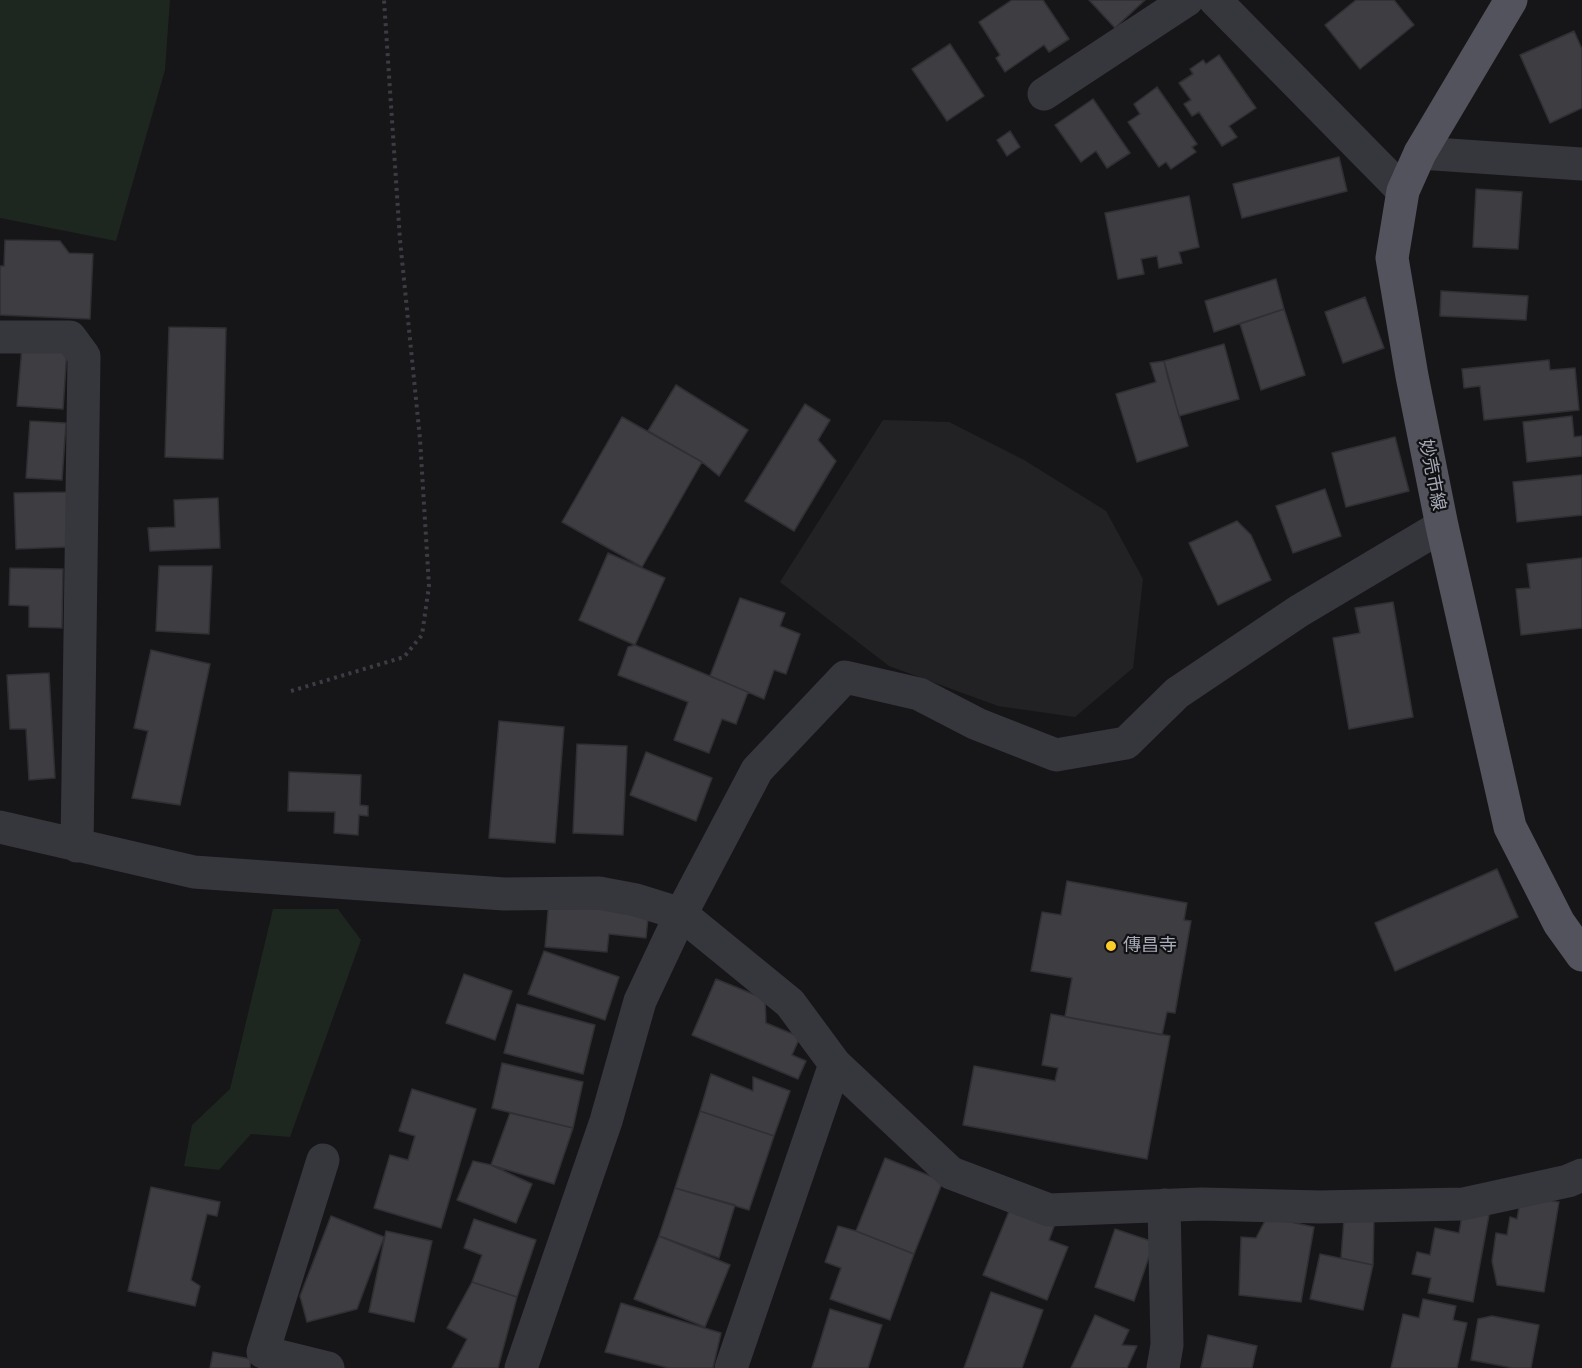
<!DOCTYPE html>
<html>
<head>
<meta charset="utf-8">
<style>
	body { margin:0 }
	canvas { display:block; background:#161517 }
</style>
</head>
<body>
<canvas width="1582" height="1368"></canvas>
<script>
const g = document.querySelector('canvas').getContext('2d');
g.lineJoin = 'round';
function fillPath(path, color) { g.fillStyle = color; g.fill(path, 'evenodd'); }
const poly = rows => new Path2D(rows.map(r => 'M' + r).join(''));
function strokePath(path, color, width, dash) { g.strokeStyle = color; g.lineWidth = width; g.lineCap = dash ? 'butt' : 'round'; g.setLineDash(dash || []); g.stroke(path); }
function label(font, color, halo, rows, align = 'center') {
  g.font = font + ' Raleway,"Noto Sans JP",sans-serif'; g.lineWidth = 4.5; g.setLineDash([]); g.textBaseline = 'middle'; g.strokeStyle = halo; g.fillStyle = color; for (const [text, x, y, turn = 0] of rows) {
    g.save(); g.translate(x, y); g.rotate((+turn || 0) * Math.PI / 180); g.textAlign = isNaN(turn) ? turn : align; if (halo) g.strokeText(text, 0, 0); g.fillText(text, 0, 0); g.restore();
  }
}
fillPath(poly([
	[883,420,949,422,1024,460,1106,511,1143,579,1133,668,1075,717,998,706,889,666,780,582]
]), '#222124');
fillPath(poly([
	[0,0,170,0,165,70,116,241,0,218],
	[273,909,338,909,361,940,290,1137,251,1134,219,1170,184,1166,192,1125,230,1089]
]), '#1d261f');
const building = poly([
	[1012,0,1043,0,1069,39,1049,52,1044,45,1005,72,996,58,1000,55,979,22,1012,0],
	[1089,0,1145,0,1115,28,1089,0],
	[1356,0,1394,0,1414,25,1360,69,1325,25,1356,0],
	[1574,31,1582,49,1582,108,1550,123,1520,55,1574,31],
	[950,44,984,96,947,121,912,69,950,44],
	[1219,55,1256,108,1229,126,1237,137,1222,146,1199,112,1192,116,1184,104,1191,100,1179,83,1193,74,1190,69,1203,60,1206,64,1219,55],
	[1157,87,1197,144,1192,147,1196,152,1171,169,1166,162,1159,167,1128,122,1140,114,1134,104,1157,87],
	[1093,99,1130,153,1107,168,1096,151,1081,162,1055,125,1093,99],
	[1010,131,1020,147,1007,156,997,140,1010,131],
	[1339,157,1347,191,1242,218,1233,184,1339,157],
	[1476,189,1522,192,1518,249,1473,247,1476,189],
	[1189,196,1199,247,1179,252,1182,263,1159,268,1157,256,1141,259,1144,274,1118,279,1105,213,1189,196],
	[5,240,60,241,69,253,93,254,90,319,0,315,0,266,4,266,5,240],
	[1276,279,1284,309,1214,332,1205,301,1276,279],
	[1441,291,1528,296,1526,320,1440,316,1441,291],
	[1365,297,1384,348,1343,363,1325,312,1365,297],
	[1284,309,1305,375,1261,390,1240,324,1284,309],
	[169,327,226,328,223,459,165,457,169,327],
	[1224,344,1239,399,1179,416,1164,361,1224,344],
	[22,347,67,350,63,409,17,406,22,347],
	[1549,360,1550,370,1575,368,1579,410,1484,420,1480,386,1464,388,1462,369,1549,360],
	[1164,361,1168,378,1188,446,1137,462,1116,394,1156,382,1150,363,1164,361],
	[676,385,748,430,719,476,702,462,648,431,676,385],
	[805,404,830,420,818,440,836,461,794,531,745,501,805,404],
	[1572,416,1574,437,1582,436,1582,456,1527,462,1523,422,1572,416],
	[622,417,702,462,642,567,562,522,622,417],
	[30,421,66,423,62,480,26,478,30,421],
	[1395,437,1409,491,1346,507,1332,453,1395,437],
	[1582,475,1582,515,1517,522,1513,482,1582,475],
	[1325,489,1341,536,1293,553,1276,506,1325,489],
	[67,492,69,547,16,549,14,493,67,492],
	[218,498,220,548,150,551,148,528,175,527,174,500,218,498],
	[1237,521,1251,535,1271,580,1218,605,1189,543,1237,521],
	[608,553,665,578,635,645,579,620,608,553],
	[1582,558,1582,628,1521,635,1516,589,1530,588,1527,564,1582,558],
	[159,566,212,566,209,634,156,631,159,566],
	[10,568,63,569,62,628,29,627,29,606,9,605,10,568],
	[740,598,785,613,780,626,800,634,786,674,774,670,764,699,710,676,740,598],
	[1393,602,1413,717,1349,729,1333,638,1360,633,1355,608,1393,602],
	[635,645,748,692,736,724,722,719,709,753,674,740,688,702,618,675,628,647,635,645],
	[151,650,210,664,180,805,132,798,148,731,134,728,151,650],
	[49,673,55,778,29,780,26,729,10,729,7,675,49,673],
	[499,721,564,727,555,843,489,838,499,721],
	[577,744,627,746,623,835,573,833,577,744],
	[646,752,712,778,696,821,630,795,646,752],
	[289,772,361,775,360,805,368,806,368,816,359,815,358,835,334,833,335,812,288,811,289,772],
	[1497,869,1518,917,1395,971,1375,923,1497,869],
	[1067,881,1187,903,1184,920,1191,921,1175,1013,1167,1012,1162,1035,1065,1017,1072,978,1031,971,1042,912,1061,915,1067,881],
	[549,899,649,908,646,938,609,934,607,952,545,947,549,899],
	[544,951,619,977,605,1020,528,994,544,951],
	[464,974,512,991,495,1040,446,1023,464,974],
	[716,979,765,999,766,1023,800,1037,792,1055,806,1061,798,1079,692,1035,716,979],
	[517,1004,595,1025,583,1074,504,1053,517,1004],
	[1051,1014,1170,1036,1147,1159,963,1125,974,1066,1055,1081,1058,1068,1042,1065,1051,1014],
	[502,1063,583,1082,573,1128,492,1108,502,1063],
	[711,1074,753,1091,753,1077,790,1091,774,1136,700,1111,711,1074],
	[412,1089,476,1109,441,1228,374,1208,390,1155,408,1160,415,1136,399,1131,412,1089],
	[700,1111,774,1136,749,1210,675,1188,700,1111],
	[510,1113,573,1128,554,1184,491,1165,510,1113],
	[885,1158,943,1181,914,1254,856,1231,885,1158],
	[473,1161,491,1165,532,1184,516,1223,457,1200,473,1161],
	[151,1187,220,1202,217,1216,207,1214,191,1280,200,1286,195,1306,128,1291,151,1187],
	[675,1188,735,1205,719,1258,659,1236,675,1188],
	[1521,1196,1559,1202,1544,1292,1497,1285,1492,1261,1496,1233,1507,1235,1510,1217,1517,1219,1521,1196],
	[1012,1204,1056,1221,1049,1240,1068,1247,1047,1300,983,1275,1012,1204],
	[1463,1210,1489,1215,1473,1302,1428,1293,1431,1278,1412,1274,1417,1252,1430,1255,1435,1228,1459,1233,1463,1210],
	[331,1216,384,1237,357,1309,307,1322,300,1296,331,1216],
	[1267,1217,1314,1227,1301,1302,1239,1295,1241,1237,1256,1238,1267,1217],
	[474,1219,536,1240,517,1297,472,1282,482,1255,464,1248,474,1219],
	[1344,1219,1374,1219,1373,1265,1341,1258,1344,1219],
	[838,1226,856,1231,914,1254,890,1320,830,1299,841,1268,825,1262,838,1226],
	[1115,1229,1154,1242,1134,1301,1095,1287,1115,1229],
	[386,1231,432,1241,414,1322,369,1312,386,1231],
	[659,1236,730,1265,705,1327,634,1299,659,1236],
	[1320,1254,1373,1265,1363,1310,1310,1299,1320,1254],
	[472,1282,517,1297,498,1368,452,1368,467,1339,447,1328,472,1282],
	[991,1292,1043,1310,1022,1368,964,1368,991,1292],
	[1423,1299,1456,1306,1453,1320,1467,1323,1457,1368,1391,1368,1403,1314,1419,1318,1423,1299],
	[621,1303,721,1333,713,1368,669,1368,605,1352,621,1303],
	[830,1309,882,1325,868,1368,812,1368,830,1309],
	[1095,1315,1129,1330,1122,1345,1137,1346,1127,1368,1071,1368,1095,1315],
	[1492,1316,1539,1325,1531,1368,1513,1368,1471,1360,1478,1319,1492,1316],
	[1208,1335,1257,1346,1252,1368,1201,1368,1208,1335],
	[213,1352,251,1359,250,1368,210,1368,213,1352]
]);
fillPath(building, '#3d3d42');
strokePath(building, '#302f33', 1.5);
strokePath(poly([
	[291,691,404,657,422,635,429,586,420,439,400,240,384,0]
]), '#3c3d44', 4, [3, 4.5]);
strokePath(poly([
	[1215,0,1403,191],
	[1044,94,1187,0],
	[1420,153,1582,164],
	[0,337,70,337,84,356,77,846],
	[0,827,194,872,504,894,599,893,636,900,681,914,790,1003,835,1064,951,1173,1049,1210,1202,1204,1320,1207,1463,1204,1568,1181,1582,1175],
	[323,1160,263,1352,328,1368],
	[521,1368,606,1121,640,1001,681,914,757,770,845,677,919,694,977,724,1056,755,1126,743,1177,693,1299,611,1442,526],
	[731,1368,835,1064],
	[1163,1368,1167,1345,1164,1205]
]), '#36363d', 33);
strokePath(poly([
	[1511,0,1420,153,1403,191,1392,258,1412,376,1442,526,1510,827,1559,923,1582,955]
]), '#52535c', 33);
for (const [x, y, r, color] of [
	[1111,946,6,"#fbcd2a"]
]) { const dot = new Path2D(); dot.arc(x, y, r, 0, 2 * Math.PI); g.fillStyle = color; g.fill(dot); strokePath(dot, '#111012', 2); }
label('18px', '#a7aab8', '#111012', [
	["妙売市線",1432,475,79]
]);
label('18px', '#a7aab8', '#111012', [
	["傳昌寺",1123,946]
], 'left');
</script>
</body>
</html>
